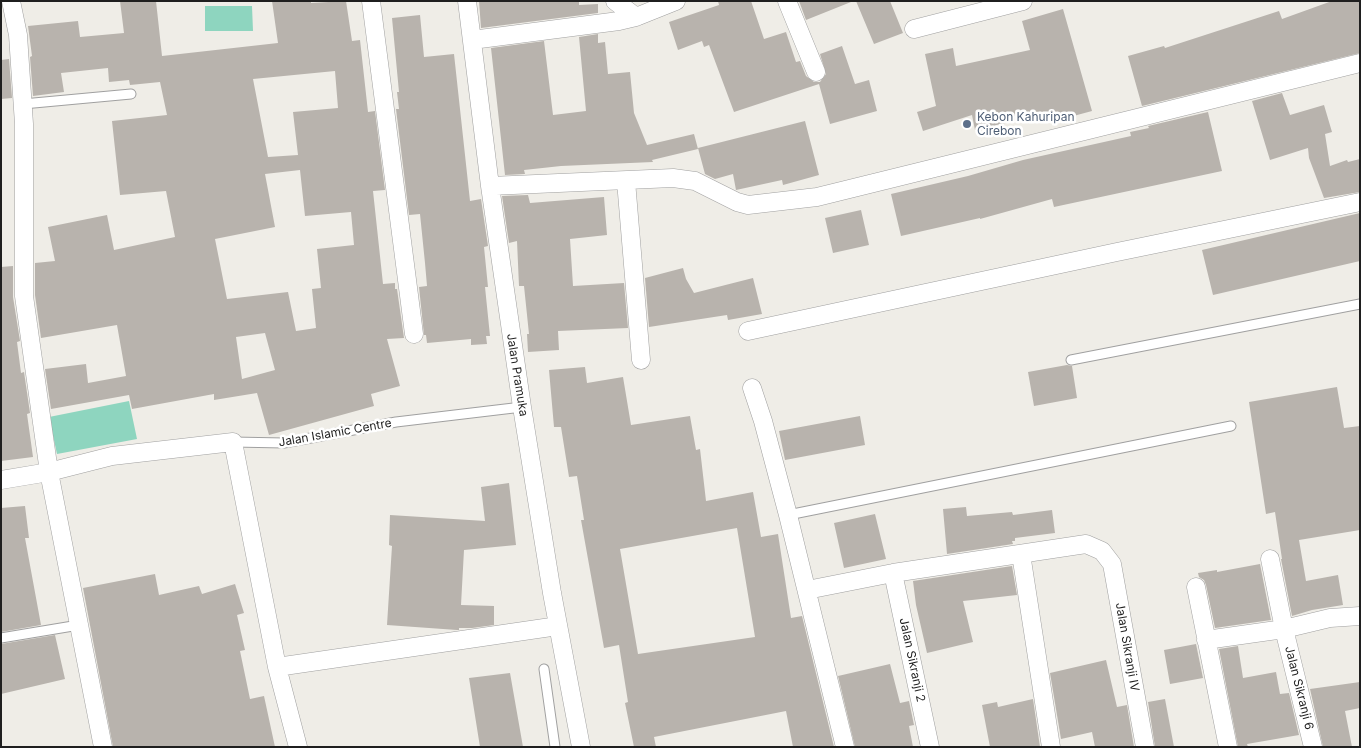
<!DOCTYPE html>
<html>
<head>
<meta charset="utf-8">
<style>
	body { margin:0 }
	#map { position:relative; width:1361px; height:748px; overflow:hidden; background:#efede7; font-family:Inter,sans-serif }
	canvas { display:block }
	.frame { position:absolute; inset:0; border:2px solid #1f1f1f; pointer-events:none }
</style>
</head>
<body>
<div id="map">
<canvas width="1361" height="748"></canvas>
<div class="frame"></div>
</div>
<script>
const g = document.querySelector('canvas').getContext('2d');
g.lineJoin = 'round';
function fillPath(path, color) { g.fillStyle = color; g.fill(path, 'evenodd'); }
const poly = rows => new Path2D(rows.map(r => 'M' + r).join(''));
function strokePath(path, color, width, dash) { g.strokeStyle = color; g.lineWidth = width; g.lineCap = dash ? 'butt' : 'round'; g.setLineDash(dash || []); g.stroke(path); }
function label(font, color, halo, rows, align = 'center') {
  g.font = font + ' Inter,sans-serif'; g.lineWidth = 5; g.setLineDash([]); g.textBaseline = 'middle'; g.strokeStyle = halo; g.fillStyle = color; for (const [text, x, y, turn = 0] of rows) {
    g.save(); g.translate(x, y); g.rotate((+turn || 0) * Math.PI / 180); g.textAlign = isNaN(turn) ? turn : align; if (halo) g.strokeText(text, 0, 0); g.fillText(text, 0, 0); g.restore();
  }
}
fillPath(poly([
	[205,6,252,6,253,31,205,31],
	[129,401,137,439,57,454,49,417]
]), '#8ed5bf');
fillPath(poly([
	[120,1,156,1,162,56,278,43,272,1,311,1,311,3,346,1,352,41,360,40,368,112,375,111,385,190,373,191,383,284,395,283,395,289,397,289,404,338,387,339,400,386,371,394,374,406,269,435,257,393,214,400,214,394,132,409,129,395,51,409,45,369,86,364,88,383,126,376,117,325,41,338,35,295,35,263,55,261,48,227,107,215,114,250,175,237,166,191,120,195,112,121,167,115,160,82,130,85,129,80,109,82,108,68,61,73,64,92,33,96,30,57,32,56,28,26,78,21,80,37,124,33],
	[335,71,338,108,293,112,298,155,268,157,253,79],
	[300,170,305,216,351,212,354,245,317,249,321,288,312,289,316,328,296,331,288,292,227,299,215,239,275,227,265,174],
	[265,333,275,370,242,379,236,337],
	[479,1,579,1,579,5,598,4,598,13,481,28],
	[718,1,751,1,764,39,786,32,796,62,800,61,806,76,814,82,820,82,826,74,820,54,842,46,855,84,869,80,877,111,830,124,819,84,734,112,709,45,704,47,702,41,678,50,669,22,719,5],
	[799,1,851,1,851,2,806,20],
	[856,1,890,1,903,33,874,44],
	[1332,1,1360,1,1360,53,1142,106,1128,56,1164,46,1165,48,1279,11,1282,19],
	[1063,9,1092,111,1051,122,1048,113,975,130,972,115,923,131,917,112,936,106,925,54,953,48,956,66,1030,50,1022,21],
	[420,15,424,57,454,54,470,201,481,199,488,246,484,247,488,287,485,287,490,336,486,336,487,344,471,345,471,339,427,343,426,335,424,335,419,287,427,286,425,263,420,214,409,215,396,109,399,109,397,92,399,92,392,18],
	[598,34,598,43,605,42,608,74,630,72,634,113,647,145,694,134,698,149,652,160,653,162,561,166,524,170,525,174,505,175,491,48,544,41,553,115,586,111,579,37],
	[9,59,12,98,1,99,1,60],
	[1282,93,1290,115,1324,105,1332,132,1325,134,1330,166,1347,160,1348,162,1360,159,1360,192,1324,198,1309,158,1308,148,1270,160,1252,101],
	[1208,112,1222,171,1054,207,1052,199,980,219,980,218,901,236,891,194,968,176,1023,160,1131,136,1130,132,1149,128,1148,126],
	[805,121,819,175,783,185,782,180,736,190,733,174,715,179,705,174,698,148],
	[528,195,530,203,604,197,607,235,570,239,573,286,624,283,628,328,558,331,559,350,528,352,527,334,529,334,524,286,519,286,517,241,509,243,502,196],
	[861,210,869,245,833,253,825,218],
	[1360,213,1360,261,1213,295,1202,250],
	[13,266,13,297,20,341,17,342,21,373,24,372,30,413,27,414,33,457,1,461,1,267],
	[683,268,686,279,694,293,753,278,762,314,728,320,727,315,649,327,645,278],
	[1067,365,1072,366,1077,398,1034,406,1028,372],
	[585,367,587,383,623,377,631,425,690,416,696,450,700,449,706,501,753,492,761,537,778,534,791,618,802,616,834,747,793,747,786,711,654,737,656,747,634,747,625,703,628,702,619,645,604,648,581,520,584,520,577,476,569,477,561,427,554,427,549,370],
	[737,528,755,637,638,654,620,549],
	[1337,387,1344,428,1360,426,1360,530,1299,540,1306,581,1338,575,1343,605,1312,610,1292,616,1281,559,1282,559,1275,512,1266,514,1249,402],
	[860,416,865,445,785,460,779,431],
	[509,483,516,545,464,550,461,605,494,606,494,625,472,628,459,628,459,630,457,630,387,625,392,546,389,545,390,515,485,521,481,487],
	[25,506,29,538,25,538,41,625,1,632,1,508],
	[966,507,967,516,1012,512,1013,515,1052,510,1055,533,1015,538,1015,541,1012,541,1013,544,947,554,943,509],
	[875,514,886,559,844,568,834,523],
	[1260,564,1271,620,1215,628,1206,585,1204,580,1199,577,1198,573,1217,570,1217,572],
	[1012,566,1017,595,963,601,973,642,927,653,916,605,913,581],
	[155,574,159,595,199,586,202,594,235,584,244,613,237,615,245,650,240,651,250,699,264,696,275,747,113,747,83,588],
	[55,635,65,679,1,694,1,644],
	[1196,644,1203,678,1170,684,1164,650],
	[1238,646,1243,678,1276,672,1280,694,1289,693,1299,735,1247,744,1248,747,1238,747,1219,649],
	[1106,660,1117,707,1127,705,1134,747,1095,747,1092,732,1061,739,1050,673],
	[890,664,900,703,909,701,914,725,909,726,913,747,855,747,838,676],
	[510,673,523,747,480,747,469,678],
	[1360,682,1360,708,1345,711,1352,747,1323,747,1310,689],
	[1033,699,1040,747,990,747,982,705,997,702,998,707],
	[1165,699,1174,747,1155,747,1148,702]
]), '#b8b3ad');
const service = poly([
	[23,104,131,94],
	[1071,360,1360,304],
	[233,442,284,443,396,422,522,407],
	[788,515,1231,426],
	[1,638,79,625],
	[544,669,555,747]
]);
const minor = poly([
	[11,1,18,35,24,124,24,296,49,472,103,747],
	[371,1,414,334],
	[467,1,490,186,522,407,552,593,581,747],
	[615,1,636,17],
	[787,1,816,72],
	[914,29,1023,1],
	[472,40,619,21,636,17,676,1],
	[626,181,641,360],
	[490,186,673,178,695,181,737,202,748,205,817,197,1360,63],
	[748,331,1117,252,1360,202],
	[752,388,763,421,788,515,845,747],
	[1,480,49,472,112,456,233,442,277,667,298,747],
	[1021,554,1051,747],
	[1270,559,1284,629,1313,747],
	[893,573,930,747],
	[1196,587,1228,747],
	[807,590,893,573,1086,544,1102,551,1112,564,1145,747],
	[1206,640,1284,629,1330,618,1360,616],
	[277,667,558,626]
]);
strokePath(service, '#a0a0a0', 11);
strokePath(minor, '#a0a0a0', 19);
strokePath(service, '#fff', 9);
strokePath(minor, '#fff', 18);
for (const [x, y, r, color] of [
	[967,124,5,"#5c6f8a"]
]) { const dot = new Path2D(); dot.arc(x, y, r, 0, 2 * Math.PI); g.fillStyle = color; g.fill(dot); strokePath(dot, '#fff', 2); }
label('12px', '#4e5e75', '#fff', [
	["Kebon Kahuripan",977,117],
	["Cirebon",977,131]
], 'left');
label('12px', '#1f1f1f', '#fff', [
	["Jalan Pramuka",517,375,81],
	["Jalan Islamic Centre",335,433,-10],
	["Jalan Sikranji IV",1127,647,80],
	["Jalan Sikranji 2",912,660,78],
	["Jalan Sikranji 6",1299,688,76]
]);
</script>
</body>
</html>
